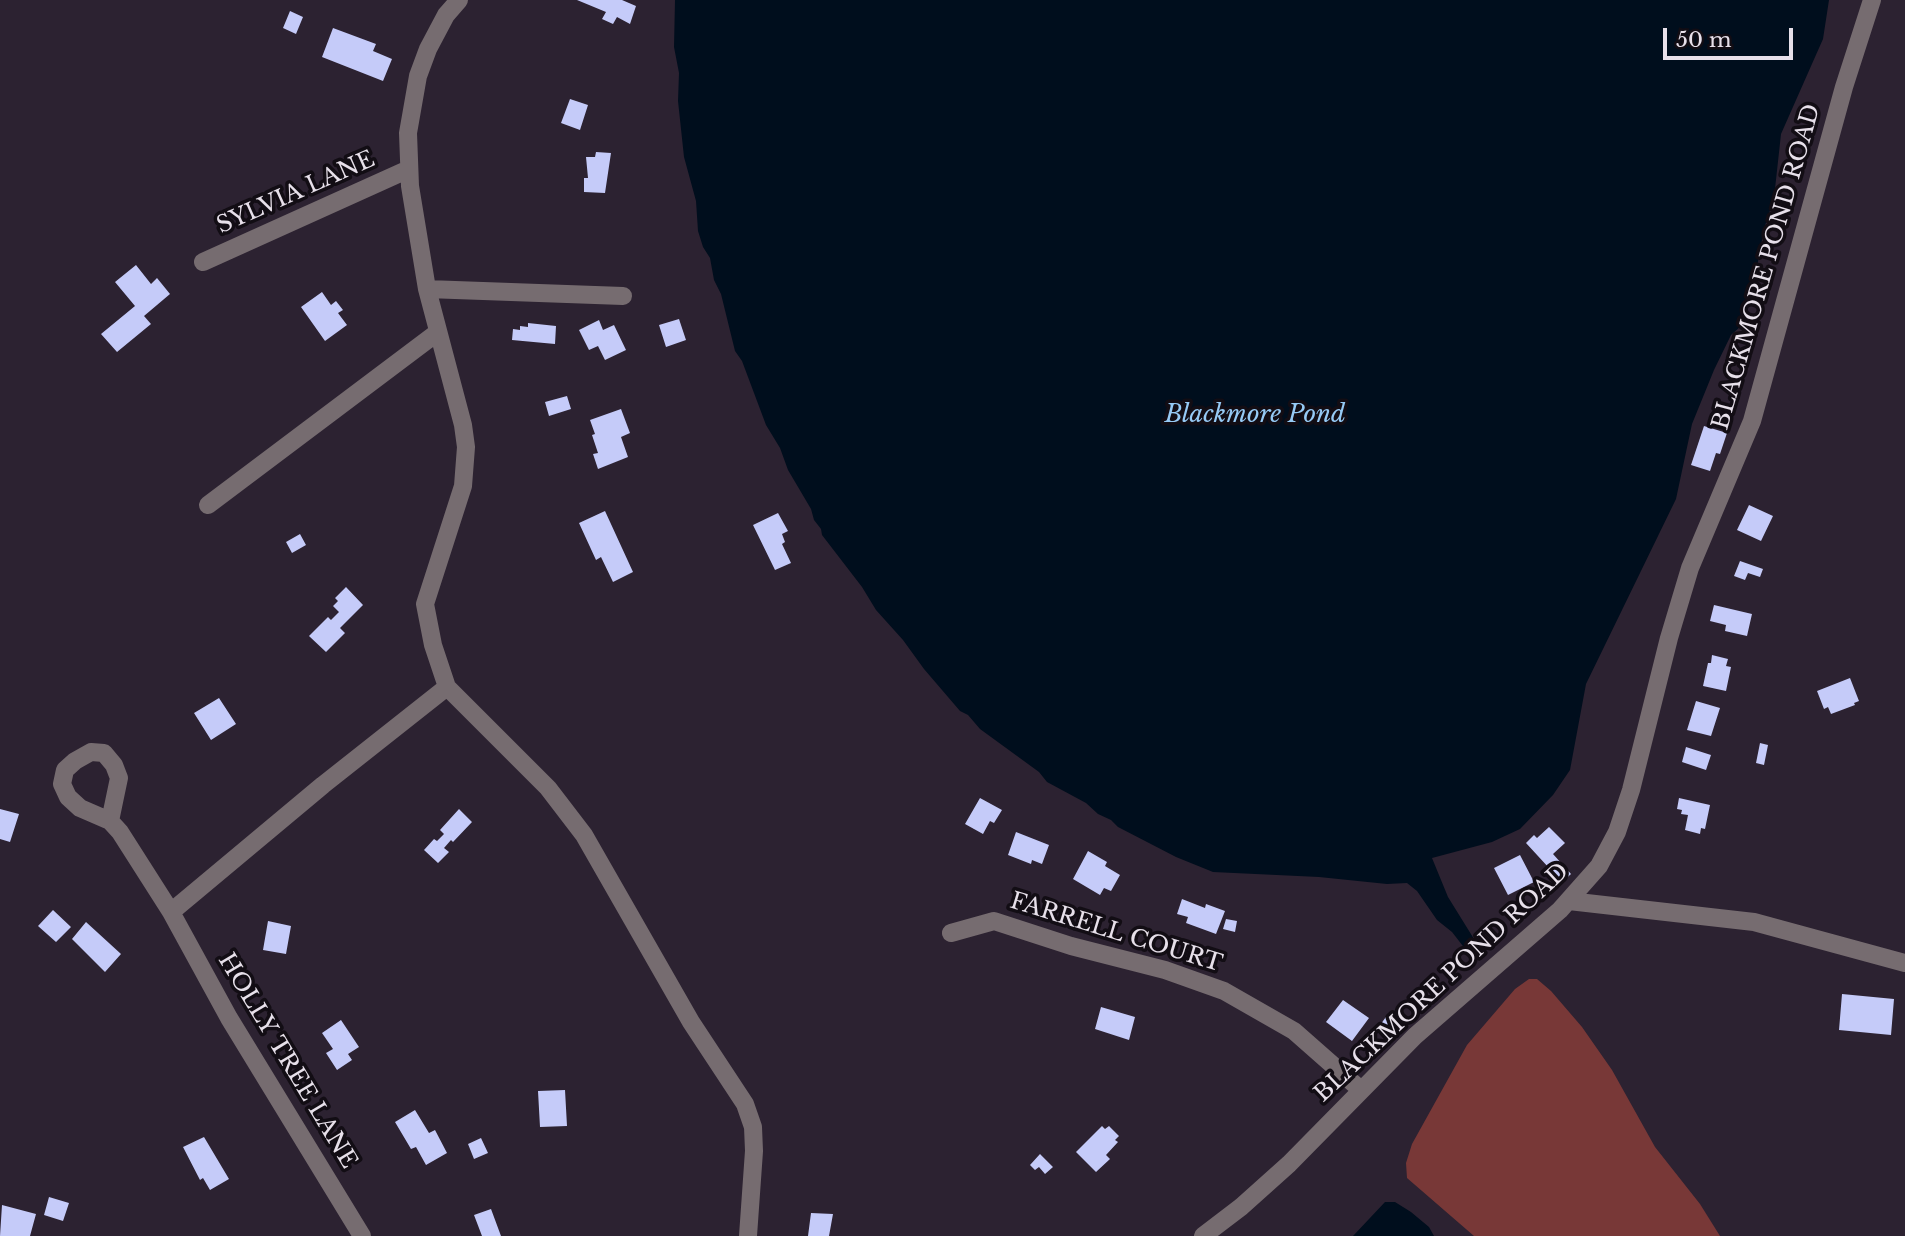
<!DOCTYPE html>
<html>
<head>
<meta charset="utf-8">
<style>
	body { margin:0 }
	#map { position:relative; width:1905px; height:1236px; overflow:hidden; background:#2c2231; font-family:"Libre Baskerville",serif }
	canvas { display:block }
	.scale { position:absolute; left:1663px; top:28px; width:130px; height:32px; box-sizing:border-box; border:4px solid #e7e0ea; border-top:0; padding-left:9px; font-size:21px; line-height:24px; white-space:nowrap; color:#e7e0ea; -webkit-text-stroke:5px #120d14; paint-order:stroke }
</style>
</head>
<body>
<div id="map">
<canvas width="1905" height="1236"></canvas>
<div class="scale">50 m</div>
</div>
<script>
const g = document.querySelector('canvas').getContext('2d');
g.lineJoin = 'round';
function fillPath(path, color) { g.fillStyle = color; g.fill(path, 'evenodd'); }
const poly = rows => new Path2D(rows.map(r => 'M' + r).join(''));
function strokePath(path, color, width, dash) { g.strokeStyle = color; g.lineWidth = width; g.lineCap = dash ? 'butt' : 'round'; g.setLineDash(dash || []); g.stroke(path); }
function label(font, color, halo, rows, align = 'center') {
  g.font = font + ' "Libre Baskerville",serif'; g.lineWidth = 7; g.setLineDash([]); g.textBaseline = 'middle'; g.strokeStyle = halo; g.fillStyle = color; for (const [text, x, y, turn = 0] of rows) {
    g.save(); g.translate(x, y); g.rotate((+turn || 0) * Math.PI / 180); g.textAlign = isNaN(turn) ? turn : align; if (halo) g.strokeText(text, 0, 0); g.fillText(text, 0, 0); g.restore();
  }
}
fillPath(poly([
	[1529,979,1537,979,1551,991,1582,1027,1612,1070,1655,1147,1700,1204,1720,1236,1474,1236,1407,1178,1406,1163,1412,1144,1467,1045,1515,989]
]), '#783837');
fillPath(poly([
	[675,0,1829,0,1823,39,1781,134,1774,198,1764,229,1751,300,1741,326,1731,335,1714,370,1692,424,1676,499,1586,684,1570,770,1553,795,1520,829,1492,842,1432,858,1448,897,1474,939,1472,948,1466,950,1452,932,1437,920,1417,891,1407,883,1387,884,1319,877,1213,872,1176,857,1118,827,1111,820,1098,814,1086,803,1047,782,1039,772,980,729,968,715,960,711,924,669,903,640,876,610,862,587,822,535,821,529,814,520,811,509,788,470,780,448,766,425,742,361,735,351,721,294,714,280,710,258,703,247,698,231,696,201,684,157,678,101,679,73,674,47],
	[1385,1202,1395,1202,1411,1212,1429,1227,1434,1236,1353,1236]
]), '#000e1d');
fillPath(poly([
	[577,0,622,0,636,6,630,24,617,17,613,24,602,19,606,12],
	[290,11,303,17,296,34,283,28],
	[333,28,376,44,373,51,392,59,383,81,322,57],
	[570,99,588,105,580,130,561,123],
	[596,152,611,153,605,193,584,192,584,178,588,178,586,157,595,157],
	[136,265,151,284,157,278,170,294,144,316,151,324,117,352,101,334,135,306,115,282],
	[322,292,331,305,336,301,343,310,338,313,347,325,325,341,301,307],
	[679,319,686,340,666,347,659,325],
	[599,320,603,330,614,325,626,350,605,360,598,346,589,350,579,330],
	[528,323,556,326,555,344,512,340,513,329,520,330,520,326,528,327],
	[567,396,571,409,549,416,545,402],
	[621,409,630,433,621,437,628,457,598,469,593,454,598,453,592,435,595,434,590,420],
	[1704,426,1727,433,1720,454,1716,453,1710,471,1691,465],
	[1749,505,1773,516,1761,541,1737,530],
	[605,511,633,572,613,582,601,557,596,560,579,523],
	[778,513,788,531,782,534,785,542,782,544,791,563,775,570,753,525],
	[300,534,306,545,292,553,286,542],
	[1740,561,1763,569,1760,577,1748,573,1745,580,1734,576],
	[346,587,363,605,340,628,345,633,326,652,309,636,328,617,331,620,339,612,333,606,338,601,335,598],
	[1714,605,1752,614,1747,636,1725,631,1726,625,1710,621],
	[1712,655,1728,659,1726,666,1731,667,1726,691,1703,686,1708,663,1711,663],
	[1850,678,1859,701,1854,703,1855,705,1831,714,1828,707,1824,709,1817,691],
	[219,698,236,724,211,740,194,713],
	[1696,701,1720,708,1711,736,1687,730],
	[1760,743,1768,745,1764,765,1756,763],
	[1686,747,1711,755,1706,770,1682,762],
	[980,798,1002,810,994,823,990,821,983,834,965,824],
	[1679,798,1710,805,1705,829,1701,828,1700,834,1685,830,1688,815,1681,814,1682,810,1677,809],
	[0,809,19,814,10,842,0,839],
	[459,809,472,822,453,842,451,840,444,848,449,852,438,863,424,850,434,839,437,841,444,834,440,830],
	[1549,827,1565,843,1553,854,1571,874,1559,885,1546,871,1549,868,1526,843,1534,835,1537,838],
	[1016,832,1049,845,1042,864,1032,860,1031,864,1008,855],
	[1088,851,1107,862,1105,866,1120,875,1111,891,1104,888,1100,895,1073,879],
	[1520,855,1534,882,1508,895,1494,868],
	[1182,899,1205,908,1206,904,1225,911,1216,934,1186,923,1188,917,1177,914],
	[53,910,71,927,56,942,38,926],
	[1226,919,1237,921,1235,932,1223,929],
	[268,921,291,926,286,954,263,950],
	[86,922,121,954,105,972,72,939],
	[1842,994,1894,999,1891,1035,1839,1030],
	[1343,1000,1369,1018,1352,1041,1326,1022],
	[1101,1007,1135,1017,1129,1040,1095,1029],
	[1388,1014,1395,1020,1388,1030,1385,1028,1383,1031,1378,1028],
	[341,1020,359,1047,348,1054,352,1060,337,1070,326,1053,333,1049,322,1033],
	[565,1090,567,1126,540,1127,538,1091],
	[415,1110,429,1133,435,1130,447,1153,426,1165,416,1147,411,1149,395,1122],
	[1102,1126,1105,1129,1109,1126,1119,1136,1115,1140,1118,1142,1106,1155,1110,1159,1096,1172,1076,1152],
	[204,1137,229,1179,210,1190,203,1178,200,1180,183,1147],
	[481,1138,488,1153,474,1159,468,1144],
	[1040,1154,1053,1167,1045,1174,1039,1167,1035,1170,1030,1165],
	[49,1197,69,1203,63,1221,44,1215],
	[2,1205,36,1214,30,1236,0,1236],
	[491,1209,501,1236,482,1236,474,1215],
	[811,1213,833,1214,829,1236,808,1236]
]), '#c5cbf9');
strokePath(poly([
	[459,0,446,15,428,49,418,76,408,133,410,186,427,289,463,425,466,447,463,486,425,604,433,645,447,687,548,788,584,835,691,1022,745,1104,753,1127,754,1151,748,1236],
	[203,262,409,169],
	[427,289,623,296],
	[208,505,438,332],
	[110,821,119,778,114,765,104,753,91,752,75,761,65,770,62,784,68,797,80,808,110,821,120,832,171,912,229,1018,362,1236],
	[1569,901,1754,922,1905,963],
	[171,912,323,785,447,687],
	[951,933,994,921,1071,946,1165,970,1224,991,1294,1031,1361,1090],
	[1203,1236,1241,1207,1289,1164,1415,1036,1560,910,1599,866,1617,832,1631,790,1669,638,1690,568,1752,421,1844,87,1872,0]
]), '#766c70', 18);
label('23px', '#e7e0ea', '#120d14', [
	["SYLVIA LANE",296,193,-24],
	["BLACKMORE POND ROAD",1767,267,-74],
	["FARRELL COURT",1116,933,17],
	["BLACKMORE POND ROAD",1442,983,-43],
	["HOLLY TREE LANE",287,1061,59]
]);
label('italic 24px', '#96caf5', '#120d14', [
	["Blackmore Pond",1255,415]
]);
</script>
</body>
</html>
